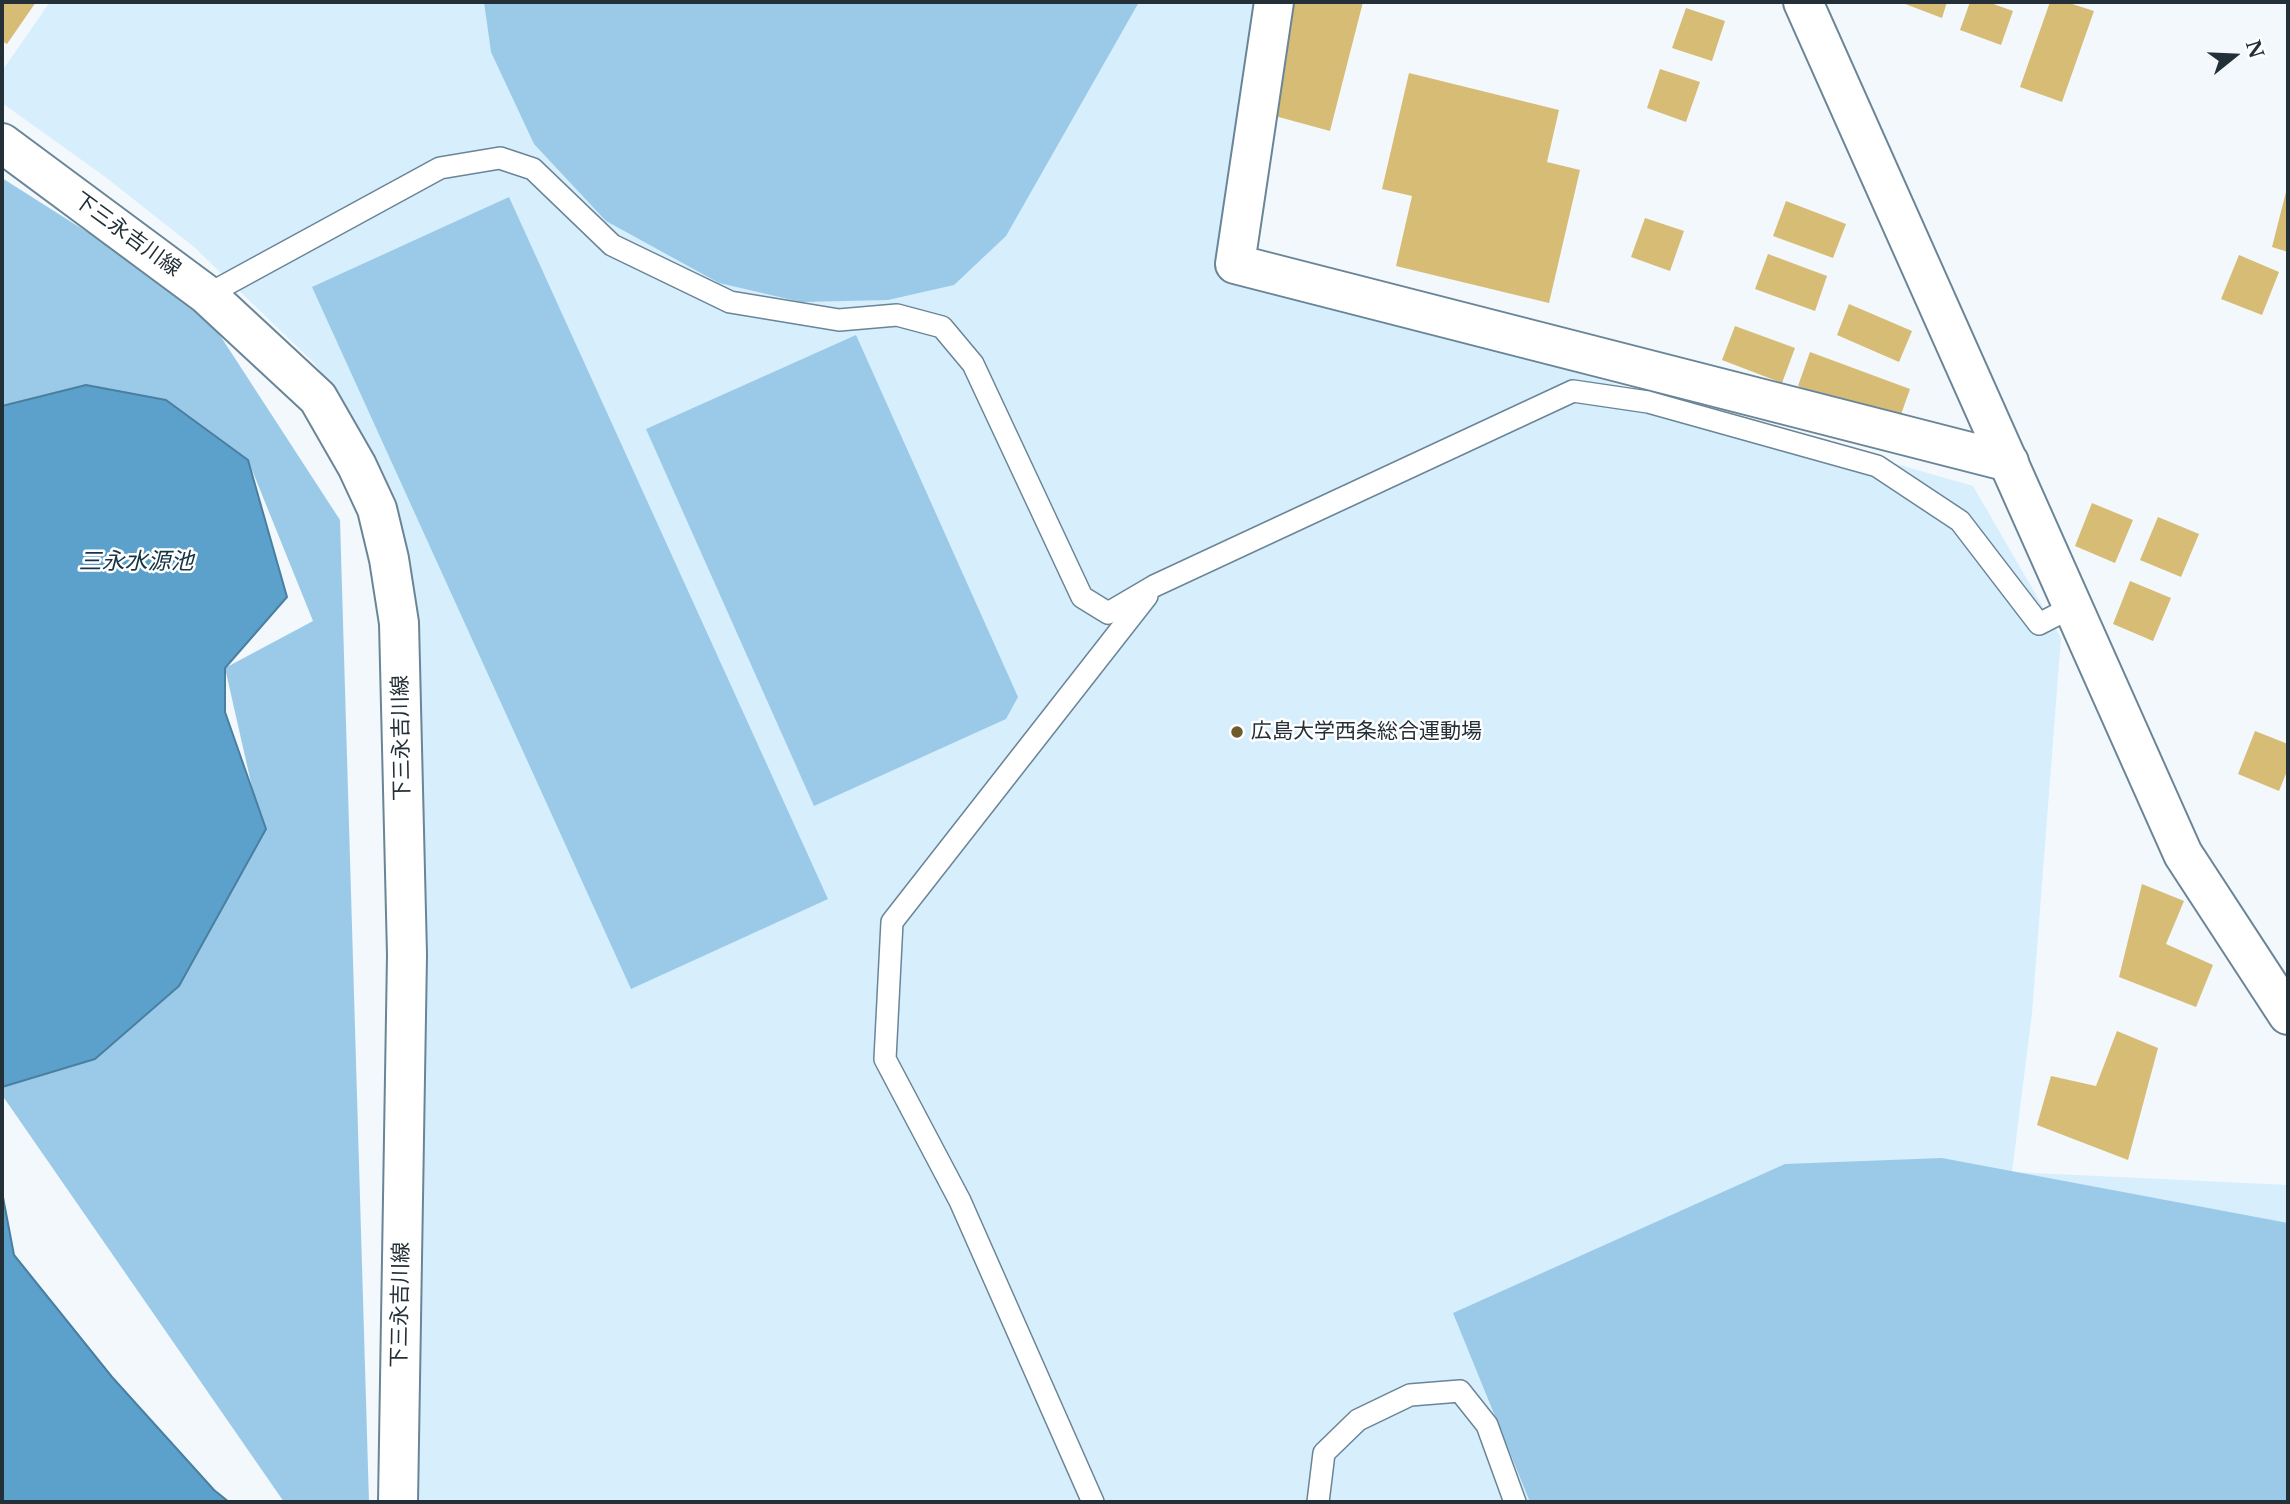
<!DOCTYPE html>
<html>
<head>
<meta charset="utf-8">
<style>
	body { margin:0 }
	#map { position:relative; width:2290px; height:1504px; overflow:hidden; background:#f2f8fc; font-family:"Libre Baskerville",serif }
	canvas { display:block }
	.frame { position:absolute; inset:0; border:4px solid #243038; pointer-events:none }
	.north { position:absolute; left:2199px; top:21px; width:70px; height:70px; -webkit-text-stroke:5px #fff; paint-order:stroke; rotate:72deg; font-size:19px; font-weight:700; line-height:28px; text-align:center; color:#243038 }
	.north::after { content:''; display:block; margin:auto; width:24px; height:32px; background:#243038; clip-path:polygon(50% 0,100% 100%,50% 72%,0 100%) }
</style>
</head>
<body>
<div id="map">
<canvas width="2290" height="1504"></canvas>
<div class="frame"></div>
<div class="north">N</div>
</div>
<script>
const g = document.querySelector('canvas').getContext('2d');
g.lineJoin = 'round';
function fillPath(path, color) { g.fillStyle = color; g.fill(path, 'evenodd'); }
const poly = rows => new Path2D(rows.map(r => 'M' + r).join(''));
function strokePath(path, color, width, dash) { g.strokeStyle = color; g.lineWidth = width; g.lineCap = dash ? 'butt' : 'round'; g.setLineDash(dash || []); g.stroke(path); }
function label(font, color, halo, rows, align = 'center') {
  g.font = font + ' "Libre Baskerville","Noto Sans JP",serif'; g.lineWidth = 5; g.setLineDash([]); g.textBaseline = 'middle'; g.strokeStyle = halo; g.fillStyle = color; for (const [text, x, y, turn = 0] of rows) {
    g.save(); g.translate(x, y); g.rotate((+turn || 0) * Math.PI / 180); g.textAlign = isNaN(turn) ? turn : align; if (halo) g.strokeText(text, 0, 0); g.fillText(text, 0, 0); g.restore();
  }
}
fillPath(poly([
	[50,2,1262,2,1227,273,1973,486,2061,638,2032,1013,2012,1172,2288,1185,2288,1502,416,1502,422,827,420,632,408,575,368,448,344,404,314,363,193,246,104,176,2,103,2,71]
]), '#d7eefd');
fillPath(poly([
	[484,2,1139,2,1006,236,954,285,888,300,801,302,719,283,606,221,534,144,491,52],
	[2,178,199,303,340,520,369,1502,284,1502,2,1095,2,1086,254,796,225,668,313,621,248,460,2,426],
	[509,197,828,899,631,989,312,287],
	[856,335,1018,697,1006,719,814,806,646,429],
	[1942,1158,2288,1223,2288,1502,1530,1502,1453,1313,1785,1164]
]), '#9bcae9');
const water = poly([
	[86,385,166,400,248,460,287,597,225,668,225,712,266,829,179,986,95,1059,2,1087,2,406,86,385],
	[2,1192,14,1255,112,1377,214,1490,229,1502,2,1502,2,1192]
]);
fillPath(water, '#5ba1cc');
strokePath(water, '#4a7fa0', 2);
fillPath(poly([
	[2,2,36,2,7,44,2,41],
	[1292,2,1363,2,1330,131,1264,113],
	[1900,2,1947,2,1942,18],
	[1970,2,1988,2,2013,11,2001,45,1960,30],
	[2050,2,2066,2,2094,11,2062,102,2020,87],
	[1686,8,1725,21,1712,61,1672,48],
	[1660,69,1700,82,1686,122,1647,108],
	[1409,73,1559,110,1547,162,1580,170,1549,303,1396,266,1412,196,1382,189],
	[2287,188,2288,188,2288,252,2272,247],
	[1786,201,1846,224,1833,258,1773,236],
	[1645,218,1684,231,1670,271,1631,257],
	[1768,254,1827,276,1815,311,1755,289],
	[2239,255,2279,272,2262,315,2221,299],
	[1849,304,1912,331,1899,362,1837,335],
	[1735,326,1795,348,1782,383,1722,360],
	[1810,352,1910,389,1898,423,1798,386],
	[2092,503,2133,520,2115,563,2075,546],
	[2158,517,2199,534,2181,577,2140,560],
	[2130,581,2171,598,2153,641,2113,624],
	[2255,731,2288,744,2288,769,2279,791,2238,774],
	[2142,884,2184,901,2166,944,2213,965,2196,1007,2119,977],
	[2117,1031,2158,1048,2128,1160,2037,1125,2051,1076,2096,1086]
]), '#d7bc75');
const lane = poly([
	[207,295,440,168,500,158,533,169,612,245,730,302,839,320,897,315,942,327,973,364,1082,597,1108,613,1154,586,1573,391,1648,402,1877,466,1960,521,2039,624,2072,607],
	[1093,1502,960,1201,885,1059,892,922,1147,596],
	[1318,1502,1324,1453,1358,1420,1410,1395,1460,1391,1487,1425,1515,1502]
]);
const street = poly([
	[1274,2,1235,264,2009,462]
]);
const secondary = poly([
	[1803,2,2183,854,2288,1015],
	[2,143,207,295,318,398,357,466,377,509,389,559,399,623,407,955,398,1502]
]);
strokePath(lane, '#698597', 24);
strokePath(street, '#698597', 42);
strokePath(secondary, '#698597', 42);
strokePath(lane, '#fff', 21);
strokePath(street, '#fff', 38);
strokePath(secondary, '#fff', 38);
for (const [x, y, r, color] of [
	[1237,732,7,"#6e5c2a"]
]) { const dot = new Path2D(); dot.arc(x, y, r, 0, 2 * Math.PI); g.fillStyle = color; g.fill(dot); strokePath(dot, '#fff', 2.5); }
label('21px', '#243038', '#fff', [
	["下三永吉川線",127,235,36],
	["下三永吉川線",402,738,-91],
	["下三永吉川線",401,1305,-89]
]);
label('21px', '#243038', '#fff', [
	["広島大学西条総合運動場",1251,732]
], 'left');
label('italic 23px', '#153447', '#fff', [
	["三永水源池",136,563]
]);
</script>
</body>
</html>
